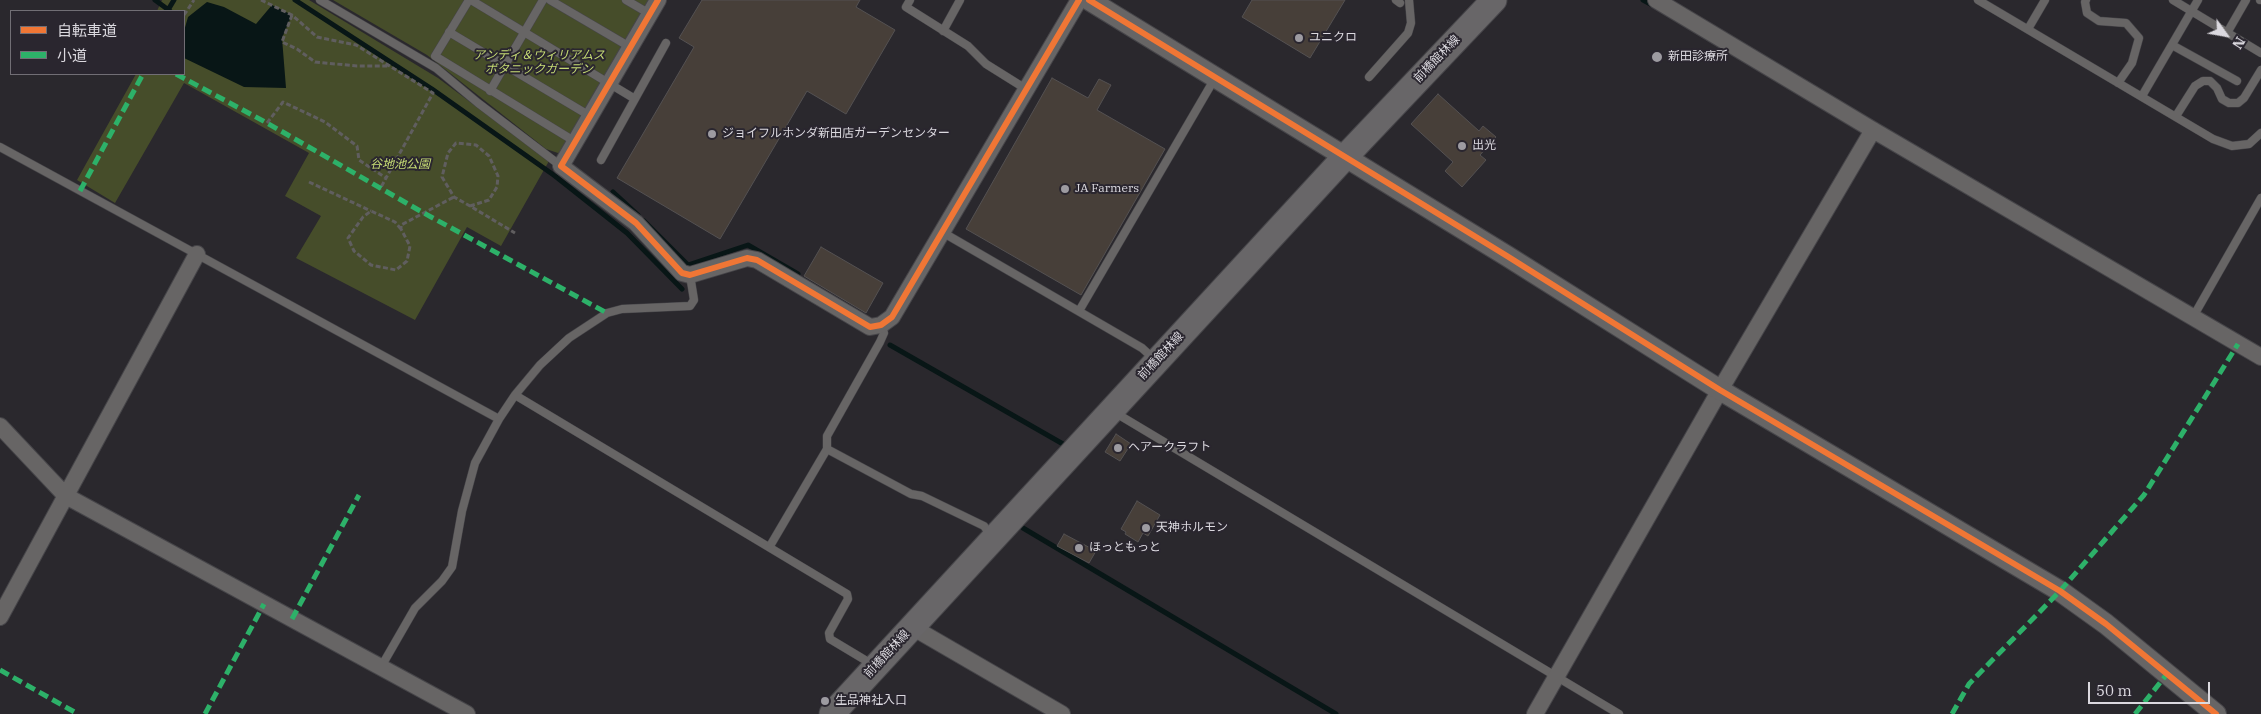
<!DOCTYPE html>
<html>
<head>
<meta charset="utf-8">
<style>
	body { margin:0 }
	#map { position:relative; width:2261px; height:714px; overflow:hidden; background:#2a282d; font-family:"IBM Plex Serif","Noto Sans JP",serif }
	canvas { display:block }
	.legend { position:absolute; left:10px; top:10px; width:175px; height:65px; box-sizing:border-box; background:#2a262f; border:1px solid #716e75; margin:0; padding:6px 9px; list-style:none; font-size:15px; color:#dbd9df }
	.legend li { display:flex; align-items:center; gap:10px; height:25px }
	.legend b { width:25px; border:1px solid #716e75 }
	.north { position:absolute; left:2201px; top:10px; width:50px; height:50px; -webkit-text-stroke:4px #2a262f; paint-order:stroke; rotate:122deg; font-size:14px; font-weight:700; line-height:20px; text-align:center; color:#dbd9df }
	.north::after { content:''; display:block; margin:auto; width:18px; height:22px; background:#dbd9df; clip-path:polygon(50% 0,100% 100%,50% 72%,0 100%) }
	.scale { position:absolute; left:2088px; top:682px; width:122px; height:22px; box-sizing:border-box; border:2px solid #dbd9df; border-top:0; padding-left:6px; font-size:15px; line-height:18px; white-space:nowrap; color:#dbd9df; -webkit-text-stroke:4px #2a262f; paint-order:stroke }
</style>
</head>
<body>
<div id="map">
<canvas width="2261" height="714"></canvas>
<ul class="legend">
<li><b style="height:6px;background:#f07635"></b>自転車道</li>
<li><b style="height:6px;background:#2db169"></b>小道</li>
</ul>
<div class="north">N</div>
<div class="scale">50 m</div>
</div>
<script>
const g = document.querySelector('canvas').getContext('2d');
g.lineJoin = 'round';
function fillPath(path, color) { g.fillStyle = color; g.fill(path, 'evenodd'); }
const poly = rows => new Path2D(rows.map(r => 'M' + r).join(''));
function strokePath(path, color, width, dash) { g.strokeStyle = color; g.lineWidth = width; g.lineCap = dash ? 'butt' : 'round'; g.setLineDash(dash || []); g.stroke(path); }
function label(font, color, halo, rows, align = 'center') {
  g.font = font + ' "IBM Plex Serif","Noto Sans JP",serif'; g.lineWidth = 4; g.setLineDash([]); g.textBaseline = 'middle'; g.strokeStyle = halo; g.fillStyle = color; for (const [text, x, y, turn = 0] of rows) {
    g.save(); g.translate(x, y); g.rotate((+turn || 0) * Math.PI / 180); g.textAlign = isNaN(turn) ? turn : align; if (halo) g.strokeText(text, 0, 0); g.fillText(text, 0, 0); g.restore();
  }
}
fillPath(poly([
	[162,0,309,0,438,78,549,161,501,246,467,227,415,320,296,258,321,216,285,196,309,153,184,83,115,203,77,180,136,74,184,74,184,11,157,11],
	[333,0,649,0,562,151,558,153,546,149,427,55]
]), '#464d2a');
fillPath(poly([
	[207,2,224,7,256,24,272,5,292,15,282,38,286,88,244,87,184,58,184,31,188,17]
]), '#081616');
strokePath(poly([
	[155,0,170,11],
	[295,0,432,89,555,176,627,233,682,289],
	[1643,0,1654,6],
	[168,10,174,0],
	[613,192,638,215],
	[644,221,688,265,748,245,798,274],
	[890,345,1063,444],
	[1023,528,1336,714]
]), '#081616', 5);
const building = poly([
	[702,0,860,0,856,7,895,30,846,114,807,91,720,239,617,178,694,47,679,38,702,0],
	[1252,0,1345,0,1310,58,1242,17,1252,0],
	[1052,78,1088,98,1099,79,1111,85,1097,110,1165,149,1081,295,966,229,1052,78],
	[1438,94,1479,131,1483,126,1496,137,1480,155,1486,160,1462,187,1445,171,1453,162,1411,124,1438,94],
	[821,247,883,283,866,313,804,276,821,247],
	[1116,434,1131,444,1120,461,1105,452,1116,434],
	[1137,501,1160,515,1148,536,1143,533,1138,542,1125,534,1126,532,1121,529,1137,501],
	[1064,534,1096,551,1089,563,1057,546,1064,534]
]);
fillPath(building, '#473f39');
strokePath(building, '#545152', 1);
const service = poly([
	[320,0,436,68,478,103,561,166],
	[469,0,435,56,574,141],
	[471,0,635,99],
	[550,0,630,47],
	[626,0,650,14],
	[910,0,906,7,968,46,986,64,1026,89],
	[1396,0,1400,3],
	[1978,0,2213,139,2232,146,2249,144,2261,133],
	[2086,0,2085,2,2087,13,2099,21,2126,23,2139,38,2132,63,2118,83],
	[2173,0,2261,53],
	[2260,0,2261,0],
	[2028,29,2045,0],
	[943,31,960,0],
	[449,32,590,116],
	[2227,33,2246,0],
	[2172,45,2237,81],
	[1369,77,1408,33,1411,23,1409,0],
	[490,91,543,0],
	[2142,96,2198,0],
	[2176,116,2195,86,2203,81,2210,81,2217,88,2222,99,2229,103,2238,103,2244,98,2261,70],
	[0,147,499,419],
	[601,160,666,43],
	[942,232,1142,348,1154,359],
	[1079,311,1215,78],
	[2193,317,2261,198],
	[515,395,847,594,848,599,829,633,830,639,865,660,871,668],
	[1114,412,1619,714],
	[827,449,911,494,922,496,984,526,992,537],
	[770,546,827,449,827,436,880,342,884,333,881,325],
	[381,667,415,608,442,581,452,567,462,511,475,463,499,419,515,395,540,365,569,338,607,313,622,309,690,306,694,300,690,275]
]);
const minor = poly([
	[658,0,561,166,636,223,682,273,690,275,747,258,757,260,870,327,881,325,892,317,1079,0],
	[1656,0,1873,130,2261,357],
	[0,426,66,496,467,714],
	[0,617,197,254],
	[912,627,1062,714],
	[1535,714,1720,390,1873,130]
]);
const tertiary = poly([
	[1089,0,1507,256,1720,390,2060,591,2106,624,2216,714]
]);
const primary = poly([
	[832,714,1344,158,1494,0]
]);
strokePath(service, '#464549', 9);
strokePath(minor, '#464549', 18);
strokePath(tertiary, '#464549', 22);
strokePath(primary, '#464549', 27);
strokePath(poly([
	[261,0,292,15,317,37,356,45,433,93,380,189],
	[184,15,194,0],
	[292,15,282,42,297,49,315,62,357,66,389,66],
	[267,123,283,102,325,122,357,146,359,160,386,178],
	[309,182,371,211],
	[470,206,489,200,497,187,498,176,489,156,476,145,456,143,448,153,442,177,454,197,470,206,515,233],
	[401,229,395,222,371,211,363,217,348,238,354,251,371,265,396,270,407,261,410,246,401,229,401,225,454,197]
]), '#605e5f', 3, [5, 2.5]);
strokePath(service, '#676565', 8);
strokePath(minor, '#676565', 16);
strokePath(tertiary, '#676565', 20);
strokePath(primary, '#686668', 25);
strokePath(poly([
	[176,74,267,123,422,212,607,313],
	[80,191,143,74],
	[292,619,359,495],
	[0,670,78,714],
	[205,714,264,604],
	[1952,714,1969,684,2060,591,2144,495,2238,344],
	[2135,714,2167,674]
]), '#2db169', 5, [10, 5]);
strokePath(poly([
	[658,0,561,166,636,223,682,273,690,275,747,258,757,260,870,327,881,325,892,317,1079,0],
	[1089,0,1507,256,1720,390,2060,591,2106,624,2216,714]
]), '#f07635', 6);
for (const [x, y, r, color] of [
	[1299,38,5,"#9d9ba1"],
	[1657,57,6,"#9d9ba1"],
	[712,134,5,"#9d9ba1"],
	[1462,146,5,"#9d9ba1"],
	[1065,189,5,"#9d9ba1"],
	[1118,448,5,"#9d9ba1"],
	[1146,528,5,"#9d9ba1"],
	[1079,548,5,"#9d9ba1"],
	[825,701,5,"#9d9ba1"]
]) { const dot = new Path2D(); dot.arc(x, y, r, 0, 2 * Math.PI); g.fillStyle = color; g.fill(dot); strokePath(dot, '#2a262f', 2); }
label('12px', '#dbd9df', '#2a262f', [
	["ユニクロ",1309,38],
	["新田診療所",1668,57],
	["ジョイフルホンダ新田店ガーデンセンター",722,134],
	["出光",1472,146],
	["JA Farmers",1075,189],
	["ヘアークラフト",1128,448],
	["天神ホルモン",1156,528],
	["ほっともっと",1089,548],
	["生品神社入口",835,701]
], 'left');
label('italic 12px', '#c6dc74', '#2a262f', [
	["アンディ＆ウィリアムス",539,56],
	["ボタニックガーデン",539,70],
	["谷地池公園",400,165]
]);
label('12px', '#dbd9df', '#2a262f', [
	["前橋館林線",1437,59,-46],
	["前橋館林線",1161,356,-47],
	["前橋館林線",887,654,-47]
]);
</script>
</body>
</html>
